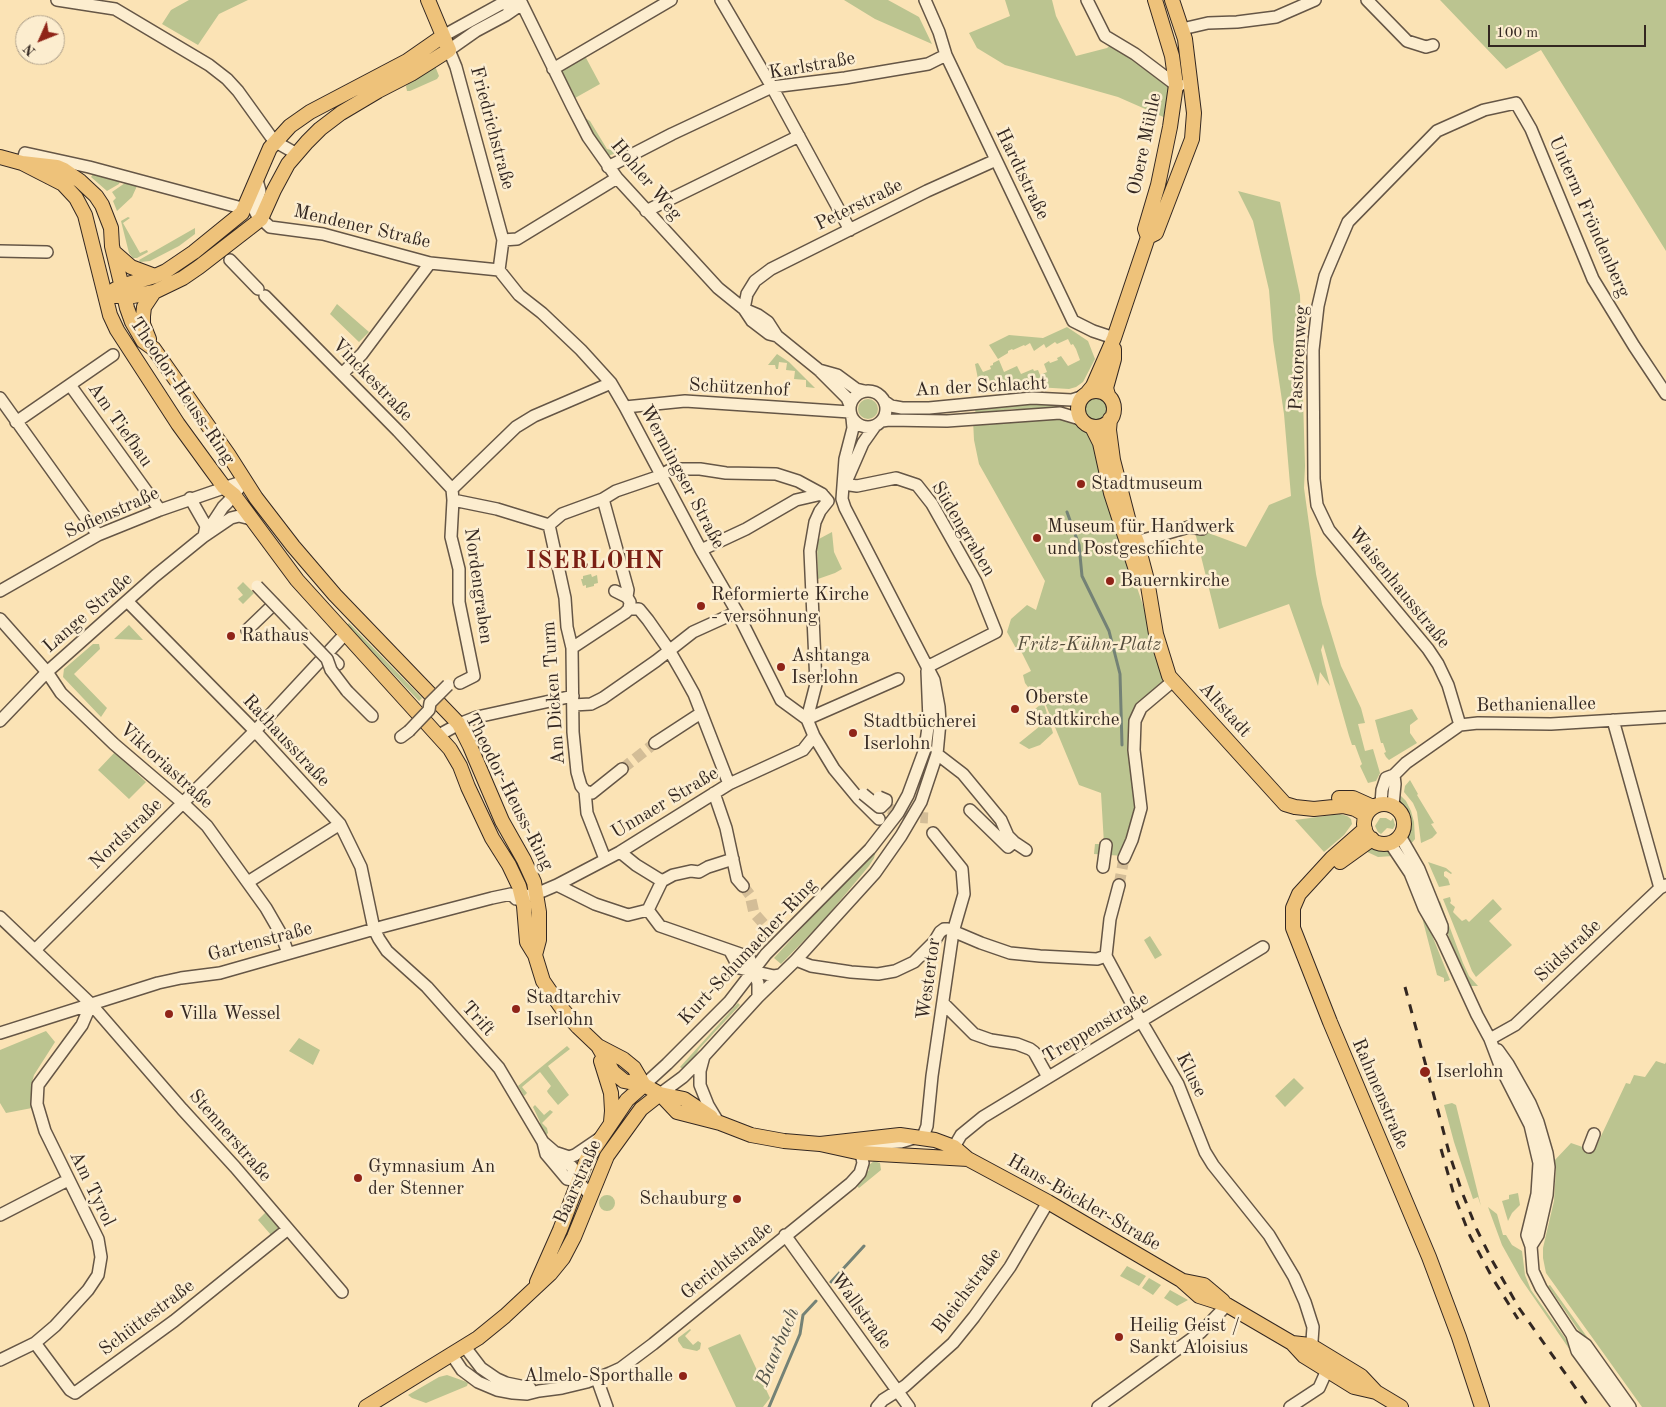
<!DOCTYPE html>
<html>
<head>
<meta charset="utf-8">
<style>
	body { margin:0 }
	#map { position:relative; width:1666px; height:1407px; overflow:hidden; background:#fbe3b5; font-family:"Old Standard TT",serif }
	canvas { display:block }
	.north { position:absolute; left:15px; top:15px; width:50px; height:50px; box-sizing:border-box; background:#fcedcf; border:1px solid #ac9e89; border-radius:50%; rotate:226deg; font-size:14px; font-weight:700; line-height:20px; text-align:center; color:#332721 }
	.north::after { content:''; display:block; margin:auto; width:18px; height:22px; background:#8f2418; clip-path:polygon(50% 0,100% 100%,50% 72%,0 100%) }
	.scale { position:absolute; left:1488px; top:25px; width:158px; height:22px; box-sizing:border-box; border:2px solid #332721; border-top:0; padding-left:6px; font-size:15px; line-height:18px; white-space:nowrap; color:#332721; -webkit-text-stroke:4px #fcedcf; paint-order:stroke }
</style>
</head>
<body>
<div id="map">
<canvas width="1666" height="1407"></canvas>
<div class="north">N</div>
<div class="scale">100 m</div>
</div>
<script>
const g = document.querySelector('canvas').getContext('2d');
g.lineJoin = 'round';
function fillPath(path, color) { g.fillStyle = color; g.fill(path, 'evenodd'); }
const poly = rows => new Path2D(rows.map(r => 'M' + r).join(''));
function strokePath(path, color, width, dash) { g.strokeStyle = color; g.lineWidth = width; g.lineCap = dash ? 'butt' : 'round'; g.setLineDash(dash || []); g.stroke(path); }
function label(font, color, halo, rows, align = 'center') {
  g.font = font + ' "Old Standard TT",serif'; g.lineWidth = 5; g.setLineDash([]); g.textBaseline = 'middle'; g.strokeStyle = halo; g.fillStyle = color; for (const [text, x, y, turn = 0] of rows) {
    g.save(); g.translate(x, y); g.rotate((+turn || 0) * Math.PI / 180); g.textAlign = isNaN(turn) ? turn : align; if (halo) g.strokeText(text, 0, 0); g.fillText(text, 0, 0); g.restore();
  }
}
fillPath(poly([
	[189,0,248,0,219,14,198,45,162,24,171,10],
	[844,0,888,0,919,17,932,44,875,19],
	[1005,0,1052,0,1056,16,1076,56,1107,48,1113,43,1172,84,1168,119,1118,97,1005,65,977,48,969,33,1010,16],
	[1440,0,1666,0,1666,251,1541,50,1506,69],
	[585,56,600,84,575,98,560,71],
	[435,66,439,76,437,79,410,91,407,91,406,86,415,78],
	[582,116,590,121,607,149,619,152,608,156,605,155],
	[93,174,120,181,119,184,107,191,91,177],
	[125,183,137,186,132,197,117,211,113,201,116,198,112,192],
	[1238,191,1280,202,1300,295,1305,466,1304,488,1316,574,1322,604,1341,666,1361,708,1365,723,1358,724,1365,751,1373,749,1380,773,1376,781,1368,783,1360,766,1362,764,1355,745,1352,745,1349,736,1323,644,1321,650,1330,686,1320,672,1318,686,1289,604,1219,629,1195,532,1206,532,1246,547,1269,505,1291,496,1284,414,1273,340,1269,290,1253,221],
	[128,217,130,218,123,223,140,253,147,250,148,252,137,258,133,258,129,253,121,221],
	[195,228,195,234,179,246,150,261,140,262,139,260],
	[337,304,369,332,359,342,330,314],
	[1067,327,1088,341,1095,359,1083,382,1076,387,1069,389,1036,387,983,392,983,390,991,389,989,378,978,379,975,364,978,363,983,372,991,369,990,366,993,365,993,363,999,360,1004,372,1017,366,1021,374,1033,369,1034,371,1038,370,1040,375,1047,372,1044,364,1049,361,1050,363,1058,360,1057,358,1061,356,1068,366,1080,360,1076,349,1073,344,1071,345,1068,339,1057,344,1055,342,1046,348,1044,344,1034,351,1030,343,1025,346,1024,345,1013,350,1012,349,1008,351,1008,353,998,359,989,345,1009,335,1043,338],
	[777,354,789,362,815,388,806,387,806,380,794,379,795,371,786,370,787,363,779,362,778,369,776,369,775,365,768,365],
	'1085 409a11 11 0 1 1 22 0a11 11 0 1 1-22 0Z',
	'858 409a10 10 0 1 1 20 0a10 10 0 1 1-20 0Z',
	[1027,404,1058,405,1057,409,1012,409,976,414,975,410],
	[1071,417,1085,426,1093,442,1107,499,1169,682,1139,707,1140,807,1124,856,1094,854,1095,844,1104,844,1101,793,1079,785,1040,691,1053,733,1040,745,1029,749,1019,743,1045,722,1035,709,1040,705,1039,700,1032,693,1034,691,1030,686,1028,687,1025,683,1023,675,1031,671,1021,651,1018,652,1007,632,1011,619,1027,605,1036,610,1045,581,979,464,974,440,973,420],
	[832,532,834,552,842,569,835,573,818,579,817,540],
	[591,574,592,577,597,575,598,583,594,584,594,586,586,588,586,585,583,586,581,579,583,579,583,576],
	[243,582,254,593,243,604,238,599,243,595,237,588],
	[349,623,422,698,419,701,347,625],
	[129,625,143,640,114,639],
	[93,644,99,644,100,649,74,674,107,708,101,717,63,677,64,669],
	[1412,709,1418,719,1410,725,1410,733,1417,743,1389,760,1386,757,1384,753,1386,752,1383,743,1381,743,1375,720],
	[115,752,146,782,129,799,98,770],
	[1410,780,1418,794,1417,795,1434,823,1431,824,1437,833,1432,838,1421,843,1417,812,1413,803,1404,792,1405,786],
	[1398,793,1406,801,1411,811,1414,822,1415,839,1410,845,1407,839,1406,833,1408,824,1407,818,1397,799],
	[1340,814,1347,816,1351,819,1352,824,1344,835,1324,852,1295,820],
	[1380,818,1386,818,1391,821,1393,818,1395,825,1393,829,1387,828,1381,834,1378,832,1375,826],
	[1371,846,1386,849,1393,856,1378,857,1363,850],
	[872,852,875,854,874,858,869,866,823,921,781,964,774,958],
	[1428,862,1446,868,1452,873,1451,874,1446,871,1444,872,1444,876,1448,879,1450,885,1439,887],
	[1450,897,1451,901,1450,903,1455,907,1453,912,1462,921,1466,919,1469,922,1493,899,1502,909,1489,921,1512,945,1476,977,1472,971,1443,899],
	[1417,898,1450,980,1444,982,1444,978,1437,975],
	[1440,901,1463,963,1469,976,1478,986,1471,986,1452,945,1437,905],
	[1150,936,1162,955,1155,959,1144,940],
	[738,1003,740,1005,699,1049,692,1062,685,1071,680,1067],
	[46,1031,55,1042,34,1075,31,1086,32,1108,6,1113,0,1103,0,1050],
	[299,1038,320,1050,313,1065,289,1051],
	[567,1046,570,1049,548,1066,569,1095,558,1105,548,1093,547,1091,551,1086,540,1072,522,1087,527,1093,524,1096,518,1086],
	[1656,1061,1665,1064,1666,1062,1666,1407,1642,1407,1546,1273,1543,1258,1543,1248,1554,1201,1556,1169,1554,1161,1571,1143,1594,1151,1626,1083,1630,1084,1634,1075,1645,1077],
	[1294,1078,1304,1088,1285,1107,1275,1096],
	[1452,1103,1456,1105,1481,1206,1478,1197,1473,1199,1454,1142,1444,1105],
	[535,1105,544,1115,550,1110,553,1112,542,1123,547,1128,548,1133,546,1135,540,1128,540,1122,533,1107],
	[874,1161,880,1163,881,1170,859,1188,856,1185,869,1170,869,1165],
	[1518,1193,1520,1205,1512,1213,1508,1221,1502,1201,1509,1199,1509,1195],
	'599 1203a8 8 0 1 1 16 0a8 8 0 1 1-16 0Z',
	[1488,1207,1497,1214,1503,1235,1506,1235,1512,1245,1522,1251,1525,1275,1531,1290,1575,1352,1572,1353,1521,1279,1502,1245],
	[266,1212,278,1227,277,1230,271,1235,258,1220],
	[1127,1266,1146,1276,1139,1286,1120,1276],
	[1149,1278,1161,1285,1153,1295,1142,1288],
	[1550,1285,1590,1341,1588,1344,1548,1286],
	[1170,1290,1188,1300,1177,1306,1164,1298],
	[690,1329,691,1330,685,1336,693,1345,698,1341,701,1343,700,1349,697,1351,683,1348,678,1341,678,1338],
	[740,1334,770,1398,763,1407,736,1407,708,1348],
	[447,1375,464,1381,468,1383,467,1386,426,1403,412,1398,408,1395,439,1377]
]), '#bbc490');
strokePath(poly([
	[1067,512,1079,545,1082,576,1109,631,1120,674,1122,745],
	[831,1282,864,1246],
	[769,1407,800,1334,803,1315,816,1301]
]), '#748276', 3);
strokePath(poly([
	[622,769,655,743],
	[874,802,909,817,928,818],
	[1119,885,1124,858],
	[743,886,750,895,754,913,771,932]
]), '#d3bd97', 11, [11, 5.5]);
const minor = poly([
	[57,0,115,9,209,65,227,79,238,91,274,141,297,154],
	[520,0,572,106,588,137,617,178,718,288,744,309,758,315,768,322,777,336,819,370,847,398,850,405],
	[721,0,772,87,850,230],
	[925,0,939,32,946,55,1073,321,1093,331,1114,338],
	[1087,0,1105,36,1135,54,1176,85,1180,85],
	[1367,0,1407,41,1426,47,1433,45],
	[1182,29,1208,23,1237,22,1276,17,1315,0],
	[443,36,501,4,522,4],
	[553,69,671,0],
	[22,163,25,153,89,167,238,207,242,213],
	[608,167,672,134,772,87,845,78,928,64,946,55],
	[257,180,260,191,254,209,257,215,270,227,323,234,430,263,499,270],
	[646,211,799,136],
	[503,240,517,239,617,178],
	[0,251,47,252],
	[230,260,258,289],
	[499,270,519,295,542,313,581,350,611,383,625,407,701,550,737,612,781,700,807,719,898,679],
	[499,270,503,240,456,67,449,50,476,31,506,15,522,4],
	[265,296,398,431,452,489],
	[744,309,747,294,755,281,771,269,927,191,996,160],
	[744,309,752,321,769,334,777,336],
	[819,370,837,375,856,389,864,391],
	[342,374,362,354,430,263],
	[70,385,160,510],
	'850 409a18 18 0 1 1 36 0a18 18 0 1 1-36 0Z',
	[0,398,98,535],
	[884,401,891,406,902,408,929,408,1032,398,1072,400,1081,397],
	[625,407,685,401,850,412],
	[882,421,889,420,947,421,1060,413,1080,419],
	[16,422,113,355],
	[846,481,850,485,857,486,896,478,917,485,932,504,976,582,996,632,927,667],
	[846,482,863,443,875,426],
	[190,498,206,526,204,536],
	[603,499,628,590,627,597],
	[453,500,497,509,549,525],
	[828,501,820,511,815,522,810,551,816,684,807,719,814,736,834,769,858,798,879,819],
	[206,533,223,507,228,502,239,488],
	[1129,544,1189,527,1202,529],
	[701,550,746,529,796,500,822,494],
	[0,591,98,535,160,510,244,481],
	[128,602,255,731,340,824,361,867,374,929,379,939,387,951,427,987,499,1068,543,1142,546,1154,567,1179,578,1181],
	[629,609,639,609,648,620,669,650,684,676,694,694,729,784],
	[0,619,47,672,61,693,114,744,183,803,207,826,266,908,281,934,288,953],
	[247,630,274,604],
	[572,648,625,613,629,609,630,602,627,597,615,591],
	[327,659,333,659,338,664],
	[460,683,474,676,459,602,459,569,451,537,453,500,452,489,516,427,534,416,611,383],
	[347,691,372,716],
	[573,705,591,704,603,698,656,661,693,632,737,612],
	[1613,720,1660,888],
	[0,721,47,672,155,576,203,537,231,518,239,516,251,519],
	[1460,725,1448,685,1438,664,1428,649,1329,530,1317,505,1314,479,1313,350,1318,306,1325,276,1348,222,1437,131,1484,110,1516,103,1531,129,1593,279,1634,346,1666,394],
	[439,735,459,724,477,717,573,696],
	[401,737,409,731],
	[655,743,701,713],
	[937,754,963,774,1001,820,1008,836,1014,842,1026,850],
	[585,791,592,793,622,769],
	[714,793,726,828,737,879,743,886],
	[1381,804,1382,790,1386,778,1394,775,1406,763,1460,725,1478,723,1551,724,1666,717],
	[1393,805,1395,784,1394,775],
	[970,810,1008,847,1014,842],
	[1400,836,1419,869,1442,926,1442,930],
	[1390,843,1410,873,1424,908,1442,939,1477,1015,1490,1039,1501,1068,1530,1125,1539,1163,1537,1194,1527,1235,1531,1246,1533,1271,1541,1288,1572,1335,1577,1351,1618,1407],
	[620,852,636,865,662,881],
	[1124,858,1132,840,1141,808,1134,750,1135,721,1141,708,1173,681],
	[605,859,587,813,585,791,581,786,577,772,573,732,572,648,567,627,565,598,549,525,562,514,603,499,616,491,657,477,672,469,700,469,726,473,776,474,798,481,822,494,828,501],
	[1103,867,1106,845],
	[248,882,340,824],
	[557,885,595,904,628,915,648,910],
	[648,910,660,926,749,957,758,983,758,997],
	[648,910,662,881,673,875,691,871,699,872,708,867,733,859],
	[0,917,91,1004,182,1109,235,1167,342,1292],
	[35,950,255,731,346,633],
	[730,951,739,968,774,976,780,975],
	[1106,956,1141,1021,1178,1084,1205,1152,1213,1165,1269,1235,1294,1277,1305,1302,1313,1327,1312,1341,1310,1345],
	[1106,956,1110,919,1119,885],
	[796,960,811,966,851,972,878,974,895,971,914,962,934,942,940,932,944,929,948,929,981,943,1010,953,1040,956,1097,959,1106,956],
	[943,1003,974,1034,991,1040,1017,1044,1030,1049,1034,1052,1048,1077],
	[0,1033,158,983,181,978,220,973,385,926,492,898,511,894,516,899,543,891,557,885,620,852,729,784,803,750,814,736],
	[1490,1039,1515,1025,1660,888,1666,885],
	[1498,1050,1508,1064,1530,1103,1538,1122,1547,1153,1549,1167,1547,1195,1538,1235,1531,1246],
	[704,1056,700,1071,700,1085,708,1105,717,1120],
	[644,1085,667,1064,729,1002,766,954,870,849,898,813,908,795,925,749,929,720,927,671],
	[660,1094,683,1077,705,1055,758,997,796,960,875,873,901,836,921,802,937,754,940,722,939,707,934,680,845,508,842,499,845,459,853,428,852,418],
	[922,1139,927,1126,932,1076,953,932,964,894,962,869,933,833],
	[543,1142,572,1167,578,1181,590,1195],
	[954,1147,961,1135,983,1117,1263,947],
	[1589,1147,1594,1134],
	[557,1153,569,1157,575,1155,600,1138],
	[0,1215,68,1180],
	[785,1235,909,1407],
	[1572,1335,1586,1345,1630,1407],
	[35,1343,70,1390,75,1393,174,1321,288,1229],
	[465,1347,481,1368,497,1379,506,1383,530,1388],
	[452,1355,462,1370,478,1382,497,1390,513,1393,527,1394,539,1391,562,1388,587,1382,610,1373,621,1368,653,1344,851,1183,860,1173,863,1163,861,1153,869,1146,882,1143,901,1142,914,1138],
	[0,1360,35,1343,55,1326,88,1290,98,1275,101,1257,98,1239,45,1131,37,1104,38,1085,82,1025,91,1004],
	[597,1379,607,1407],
	[877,1407,883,1400,905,1386,953,1343,974,1317,1010,1267,1048,1202],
	[1098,1407,1201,1332,1227,1305],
	[1290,1407,1319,1388,1327,1370,1333,1367]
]);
const major = poly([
	[0,157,22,163,57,167,64,170,80,181,96,196,102,205,111,228,112,246,127,308,132,322,143,341,154,349,228,454,256,498,293,546,335,595,459,724,470,746,502,821,524,860,534,882,539,912,539,940,535,955],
	[22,163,63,184,76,198,85,215,110,315,117,330,178,424,210,468,224,487,234,495,297,580,450,749,460,766,468,787,492,838,509,865,519,886,524,906,527,942,535,955,543,981,563,1010,578,1027,598,1046,623,1059,634,1068,644,1085],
	[1148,237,1156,233,1192,139,1194,113,1185,39,1172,0],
	[115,253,131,267,155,276],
	[114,290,121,286,155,276,166,271,194,252,242,213,270,148,290,126,310,112,407,61,443,36],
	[115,296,133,296,154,292,183,278,199,267,261,219,274,190,288,164,307,142,320,129,341,113,378,91,411,74,449,50,428,0],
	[149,339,143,324,143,316,144,307,154,292],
	'1078 409a18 18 0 1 1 36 0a18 18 0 1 1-36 0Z',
	[1088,392,1093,386,1114,338,1148,237,1145,229,1158,185,1170,127,1176,85,1172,56,1155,0],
	[1108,395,1106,388,1114,359,1114,349],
	[1110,419,1109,430,1113,460,1129,522,1137,542,1147,580,1156,634,1169,676,1285,804,1295,807,1314,809,1343,806,1355,809,1366,815],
	[1092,427,1100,443,1111,493,1137,573],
	[1339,798,1353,798,1373,807],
	'1364 824a20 20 0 1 1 40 0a20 20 0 1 1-40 0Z',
	[1365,829,1332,858,1299,894,1293,908,1293,928,1330,1022,1429,1257,1459,1337,1482,1407],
	[1340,862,1372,839],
	[598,1046,613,1072,624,1081,644,1085,660,1094,677,1112,720,1123,751,1135,784,1141,820,1144,861,1153,968,1159],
	[601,1061,611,1093,612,1111,611,1122],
	[660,1094,684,1099,711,1117],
	[820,1144,900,1135,935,1140,954,1147,968,1159,1048,1202,1181,1280,1199,1296,1227,1305,1292,1343,1304,1356,1354,1387,1376,1392],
	[1184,1281,1204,1285,1223,1301],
	[537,1282,560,1230,587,1159,627,1100,644,1085],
	[1292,1343,1310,1345,1361,1376,1376,1392,1401,1407],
	[366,1407,478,1338,505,1316,550,1274,563,1258,574,1237,607,1156,641,1109,660,1094]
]);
strokePath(minor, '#655646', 14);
strokePath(major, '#332721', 16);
strokePath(minor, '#fcedcf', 11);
strokePath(major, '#eec27a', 14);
strokePath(poly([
	[1405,987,1450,1156,1462,1192,1477,1230,1493,1262,1519,1308,1589,1407],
	[1441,1149,1454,1195,1470,1236,1493,1279,1518,1319]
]), '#332721', 3, [9, 9]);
const minorBridge = poly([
	[257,586,327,659,331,670,347,691],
	[409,731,429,710,430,703,448,685],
	[863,794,879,807,881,807,886,802,886,800,879,797]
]);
strokePath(minorBridge, '#655646', 14, []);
strokePath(minorBridge, '#fcedcf', 11);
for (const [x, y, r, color] of [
	[1081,484,5,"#8f2418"],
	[1037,538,5,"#8f2418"],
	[1110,581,5,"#8f2418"],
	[701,606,5,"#8f2418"],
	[231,636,5,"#8f2418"],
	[781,667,5,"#8f2418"],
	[1015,709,5,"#8f2418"],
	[853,733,5,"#8f2418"],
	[516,1009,5,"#8f2418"],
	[169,1014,5,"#8f2418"],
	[1425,1072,6,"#8f2418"],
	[358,1178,5,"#8f2418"],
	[737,1199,5,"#8f2418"],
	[1119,1337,5,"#8f2418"],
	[683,1376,5,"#8f2418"]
]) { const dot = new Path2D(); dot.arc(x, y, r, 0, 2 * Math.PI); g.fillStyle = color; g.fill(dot); strokePath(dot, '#fcedcf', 2); }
label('19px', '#332721', '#fcedcf', [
	["Karlstraße",812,66,-10],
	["Friedrichstraße",492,128,75],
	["Obere Mühle",1145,144,-78],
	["Hardtstraße",1022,174,64],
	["Hohler Weg",646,180,50],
	["Peterstraße",859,205,-26],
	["Unterm Fröndenberg",1589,217,66],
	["Mendener Straße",362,227,13],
	["Pastorenweg",1299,358,-87],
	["Vinckestraße",372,380,46],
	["An der Schlacht",981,387,-3],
	["Schützenhof",739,388,3],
	["Theodor-Heuss-Ring",182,391,56],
	["Am Tiefbau",120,425,55],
	["Wermingser Straße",682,477,62],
	["Sofienstraße",112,513,-24],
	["Südengraben",963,529,59],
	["Nordengraben",478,586,82],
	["Waisenhausstraße",1399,588,51],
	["Lange Straße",88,613,-41],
	["Am Dicken Turm",554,693,-94],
	["Bethanienallee",1536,705,-1],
	["Altstadt",1225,710,48],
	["Rathausstraße",286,741,47],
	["Viktoriastraße",166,766,42],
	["Theodor-Heuss-Ring",509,792,63],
	["Unnaer Straße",665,803,-31],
	["Nordstraße",126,834,-44],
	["Gartenstraße",260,942,-15],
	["Südstraße",1568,951,-43],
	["Kurt-Schumacher-Ring",748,952,-47],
	["Westertor",929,979,-82],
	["Trift",478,1019,48],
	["Treppenstraße",1096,1028,-31],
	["Kluse",1191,1075,64],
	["Rahmenstraße",1380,1094,67],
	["Stennerstraße",230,1136,49],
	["Baarstraße",578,1182,-66],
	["Am Tyrol",92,1189,64],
	["Hans-Böckler-Straße",1084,1203,30],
	["Gerichtstraße",727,1261,-39],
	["Bleichstraße",967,1291,-53],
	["Wallstraße",861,1311,54],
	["Schüttestraße",147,1318,-37]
]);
label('19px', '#332721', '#fcedcf', [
	["Stadtmuseum",1091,484],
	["Museum für Handwerk",1047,527],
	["und Postgeschichte",1047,549],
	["Bauernkirche",1120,581],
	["Reformierte Kirche",711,595],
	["- versöhnung",711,617],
	["Rathaus",241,636],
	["Ashtanga",791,656],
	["Iserlohn",791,678],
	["Oberste",1025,698],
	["Stadtkirche",1025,720],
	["Stadtbücherei",863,722],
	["Iserlohn",863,744],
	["Stadtarchiv",526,998],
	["Iserlohn",526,1020],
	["Villa Wessel",179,1014],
	["Iserlohn",1436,1072],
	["Gymnasium An",368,1167],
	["der Stenner",368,1189],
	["Schauburg",727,1199,"right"],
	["Heilig Geist /",1129,1326],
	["Sankt Aloisius",1129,1348],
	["Almelo-Sporthalle",673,1376,"right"]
], 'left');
label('italic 19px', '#554e3d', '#fcedcf', [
	["Fritz-Kühn-Platz",1089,645]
]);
label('italic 20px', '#53544b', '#fcedcf', [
	["Baarbach",778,1347,-67]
]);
g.letterSpacing = '1px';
label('bold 24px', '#7a1f14', '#fcedcf', [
	["ISERLOHN",595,562]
]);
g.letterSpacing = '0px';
</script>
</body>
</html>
